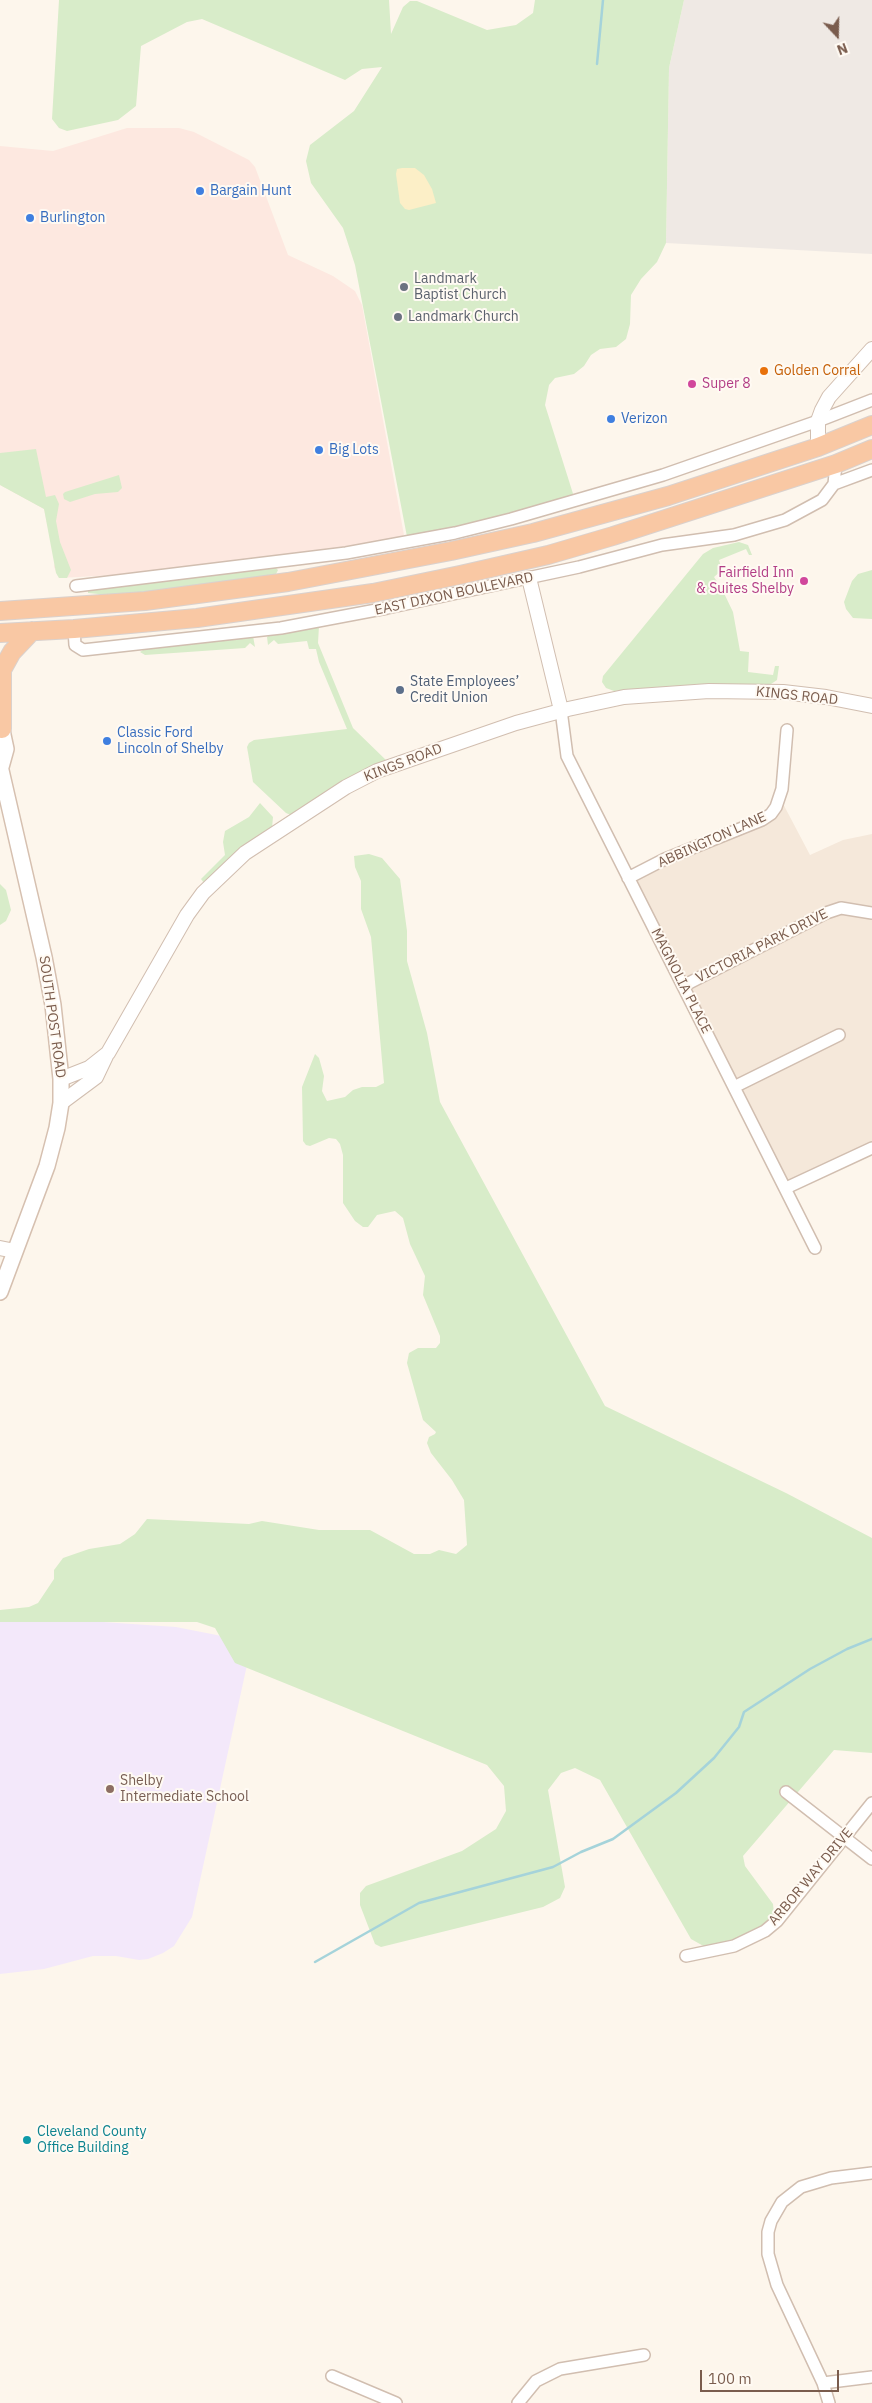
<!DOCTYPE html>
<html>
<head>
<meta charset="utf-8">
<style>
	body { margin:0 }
	#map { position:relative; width:872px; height:2403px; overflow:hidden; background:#fdf6ec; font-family:"IBM Plex Sans",sans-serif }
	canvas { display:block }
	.north { position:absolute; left:812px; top:10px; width:50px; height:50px; -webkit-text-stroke:4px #fffaf3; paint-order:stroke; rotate:159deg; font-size:14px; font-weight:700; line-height:20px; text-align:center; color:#7a5c4d }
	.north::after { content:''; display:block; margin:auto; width:18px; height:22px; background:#7a5c4d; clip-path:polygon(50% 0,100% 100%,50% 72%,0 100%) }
	.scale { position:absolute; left:700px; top:2370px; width:139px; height:22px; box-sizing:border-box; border:2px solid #7a5c4d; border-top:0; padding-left:6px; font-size:15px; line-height:18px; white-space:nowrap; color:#7a5c4d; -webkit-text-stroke:4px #fffaf3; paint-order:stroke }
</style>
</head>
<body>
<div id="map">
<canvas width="872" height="2403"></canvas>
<div class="north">N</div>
<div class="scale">100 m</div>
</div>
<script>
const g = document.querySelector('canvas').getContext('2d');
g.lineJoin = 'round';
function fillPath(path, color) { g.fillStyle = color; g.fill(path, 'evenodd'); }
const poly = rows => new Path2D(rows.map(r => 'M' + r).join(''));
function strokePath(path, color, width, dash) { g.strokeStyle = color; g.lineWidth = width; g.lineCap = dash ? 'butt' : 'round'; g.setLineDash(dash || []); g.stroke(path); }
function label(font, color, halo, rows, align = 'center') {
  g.font = font + ' "IBM Plex Sans",sans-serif'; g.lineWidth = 4; g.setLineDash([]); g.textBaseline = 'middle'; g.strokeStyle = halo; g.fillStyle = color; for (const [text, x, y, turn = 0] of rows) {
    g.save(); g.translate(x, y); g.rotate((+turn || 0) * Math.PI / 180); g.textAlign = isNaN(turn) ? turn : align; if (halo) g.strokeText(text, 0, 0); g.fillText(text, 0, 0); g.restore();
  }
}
fillPath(poly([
	[780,798,810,855,843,840,872,834,872,1148,786,1188,628,878,762,820]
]), '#f5e8da');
fillPath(poly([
	[127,128,179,128,194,132,249,160,255,167,288,255,333,276,355,291,362,305,404,535,398,540,312,553,136,574,59,578,54,567,55,559,44,509,0,485,0,146,53,151]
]), '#fde8e0');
fillPath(poly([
	[684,0,872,0,872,254,666,243,669,68]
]), '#efe9e4');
fillPath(poly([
	[0,1615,176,1627,252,1642,192,1917,174,1946,163,1953,148,1959,139,1960,116,1956,93,1956,44,1969,0,1974]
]), '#f3e8fa');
fillPath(poly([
	[59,0,389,0,391,34,403,7,410,1,417,1,487,30,516,25,533,13,535,0,684,0,669,68,666,243,657,262,641,279,631,295,630,324,626,339,616,347,600,349,591,355,584,366,574,374,555,378,549,385,545,405,575,500,408,542,355,265,343,228,311,183,306,161,310,145,354,111,382,67,362,69,345,80,202,19,187,22,141,46,136,106,118,120,67,131,59,128,52,119],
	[36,449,46,497,55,495,59,504,56,521,60,542,71,570,67,578,59,578,56,573,44,509,0,485,0,453],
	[119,475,122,488,118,492,95,494,70,502,64,499,63,494,65,492],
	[739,542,748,545,752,555,749,555,746,549,719,560,722,570,714,577,722,589,733,612,740,651,749,652,748,672,773,675,775,666,779,666,777,680,768,686,614,691,606,688,602,682,603,676,703,554,713,548],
	[275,567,278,570,275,576,129,597,88,593,88,590],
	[872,570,872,619,853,618,846,609,844,602,852,581,858,574],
	[319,626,318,643,353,728,388,762,291,815,286,813,253,782,247,747,249,743,254,740,347,729,319,662,316,649,309,649,307,641,278,644,274,640,268,645,267,637,270,634],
	[253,636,255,647,250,643,245,648,145,655,140,652,146,648],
	[260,803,273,817,272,828,204,883,201,879,225,855,223,842,225,831,249,817],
	[369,854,382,858,400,879,407,931,407,961,427,1033,440,1102,605,1406,786,1493,872,1538,872,1753,834,1750,743,1856,745,1866,773,1904,774,1914,762,1928,738,1941,707,1948,691,1939,600,1780,575,1768,561,1773,548,1790,565,1887,560,1898,543,1907,381,1947,375,1944,360,1905,360,1893,366,1886,462,1851,496,1829,506,1811,504,1786,487,1765,235,1663,215,1628,197,1622,0,1622,0,1610,29,1607,38,1603,54,1579,54,1570,63,1558,89,1549,120,1544,135,1534,147,1519,249,1524,262,1521,319,1530,370,1530,414,1554,430,1554,439,1550,456,1554,467,1545,464,1500,452,1480,431,1453,427,1443,429,1437,435,1434,436,1432,423,1420,407,1363,409,1353,418,1348,436,1348,440,1343,440,1336,423,1295,425,1276,410,1244,403,1218,395,1211,377,1215,368,1227,363,1227,355,1221,343,1203,343,1155,340,1144,336,1139,329,1138,310,1146,306,1145,303,1141,302,1087,315,1054,319,1058,324,1076,322,1091,327,1101,345,1097,353,1090,362,1087,376,1087,384,1083,371,937,361,909,361,881,355,867,354,856],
	[0,884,6,890,11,910,6,921,0,925]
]), '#d8ecc9');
fillPath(poly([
	[402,168,415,168,424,175,432,189,436,203,409,210,405,209,400,203,396,174,397,169]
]), '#fcefc7');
strokePath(poly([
	[597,64,603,0],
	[315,1962,419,1903,553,1867,581,1852,613,1839,676,1793,714,1758,739,1727,744,1712,810,1669,847,1649,872,1639]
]), '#a5d3da', 2.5);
const minor = poly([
	[834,484,872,470],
	[76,586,346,553,455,533,511,519,663,475,818,421,872,400],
	[74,629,75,645,83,650,281,628,387,608,579,567,662,545,734,535,785,520,822,500,834,484,836,464],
	[561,710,567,756,815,1248],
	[628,878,665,859,762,820,771,814,776,807,782,789,787,730],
	[683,986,826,913,841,908,872,913],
	[734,1087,839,1035],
	[786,1188,872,1148],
	[786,1792,872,1859],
	[686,1956,734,1946,765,1931,777,1921,872,1803],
	[332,2376,396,2403],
	[823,2383,872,2377],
	[518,2403,536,2381,560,2369,644,2355],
	[829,2403,823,2383,777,2285,768,2254,768,2232,771,2221,782,2202,801,2187,831,2178,872,2173]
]);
const tertiary = poly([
	[818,447,818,421,822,410,829,397,872,349],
	[529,578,561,710],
	[61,1079,89,1068,108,1053,187,915,203,893,245,853,346,787,377,771,516,723,568,709,624,697,709,691,783,692,826,697,872,706],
	[61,1103,96,1077,106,1056],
	[0,1248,15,1251]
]);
const secondary = poly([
	[0,721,6,749,1,767],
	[0,766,44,957,53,1005,61,1079,61,1103,57,1128,47,1166,0,1292]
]);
const trunk = poly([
	[0,611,145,601,288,582,451,551,533,533,668,496,818,447,872,425],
	[0,633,74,629,197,618,373,593,460,575,548,555,613,536,836,464,872,449],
	[2,729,2,670,12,652,32,631]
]);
strokePath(minor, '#d1beb0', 14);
strokePath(tertiary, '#d1beb0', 16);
strokePath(secondary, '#d6c0b0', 18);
strokePath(trunk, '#dad1cd', 20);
strokePath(minor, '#fff', 11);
strokePath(tertiary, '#fff', 14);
strokePath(secondary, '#fff', 15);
strokePath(trunk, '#f9c8a4', 18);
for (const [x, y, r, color] of [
	[200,191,5,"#3f7fe0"],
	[30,218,5,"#3f7fe0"],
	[404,287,5,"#6b7280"],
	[398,317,5,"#6b7280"],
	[764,371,5,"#e8710a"],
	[692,384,5,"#d1479c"],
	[611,419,5,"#3f7fe0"],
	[319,450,5,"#3f7fe0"],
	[804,581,5,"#d1479c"],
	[400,690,5,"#5c6f8a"],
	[107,741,5,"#3f7fe0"],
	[110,1789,5,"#8d6e63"],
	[27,2140,5,"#0f9aa8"]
]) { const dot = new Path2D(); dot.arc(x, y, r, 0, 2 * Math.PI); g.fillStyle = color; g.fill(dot); strokePath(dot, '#fffaf3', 2); }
label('14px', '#366cbe', '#fffaf3', [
	["Bargain Hunt",210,191],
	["Burlington",40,218],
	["Verizon",621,419],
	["Big Lots",329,450],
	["Classic Ford",117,733],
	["Lincoln of Shelby",117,749]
], 'left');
label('14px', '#5b616d', '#fffaf3', [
	["Landmark",414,279],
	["Baptist Church",414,295],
	["Landmark Church",408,317]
], 'left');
label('14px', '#c56008', '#fffaf3', [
	["Golden Corral",774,371]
], 'left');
label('14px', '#b23c85', '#fffaf3', [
	["Super 8",702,384],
	["Fairfield Inn",794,573,"right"],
	["& Suites Shelby",794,589,"right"]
], 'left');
label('14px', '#7a5c4d', '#fffaf3', [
	["EAST DIXON BOULEVARD",454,594,-12],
	["KINGS ROAD",797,696,6],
	["KINGS ROAD",403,763,-21],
	["ABBINGTON LANE",712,840,-24],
	["VICTORIA PARK DRIVE",762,946,-27],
	["MAGNOLIA PLACE",681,981,63],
	["SOUTH POST ROAD",52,1017,82],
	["ARBOR WAY DRIVE",811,1877,-50]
]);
label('14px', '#4e5e75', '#fffaf3', [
	["State Employees’",410,682],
	["Credit Union",410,698]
], 'left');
label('14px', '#785e54', '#fffaf3', [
	["Shelby",120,1781],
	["Intermediate School",120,1797]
], 'left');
label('14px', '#0d838f', '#fffaf3', [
	["Cleveland County",37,2132],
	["Office Building",37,2148]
], 'left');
</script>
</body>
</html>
